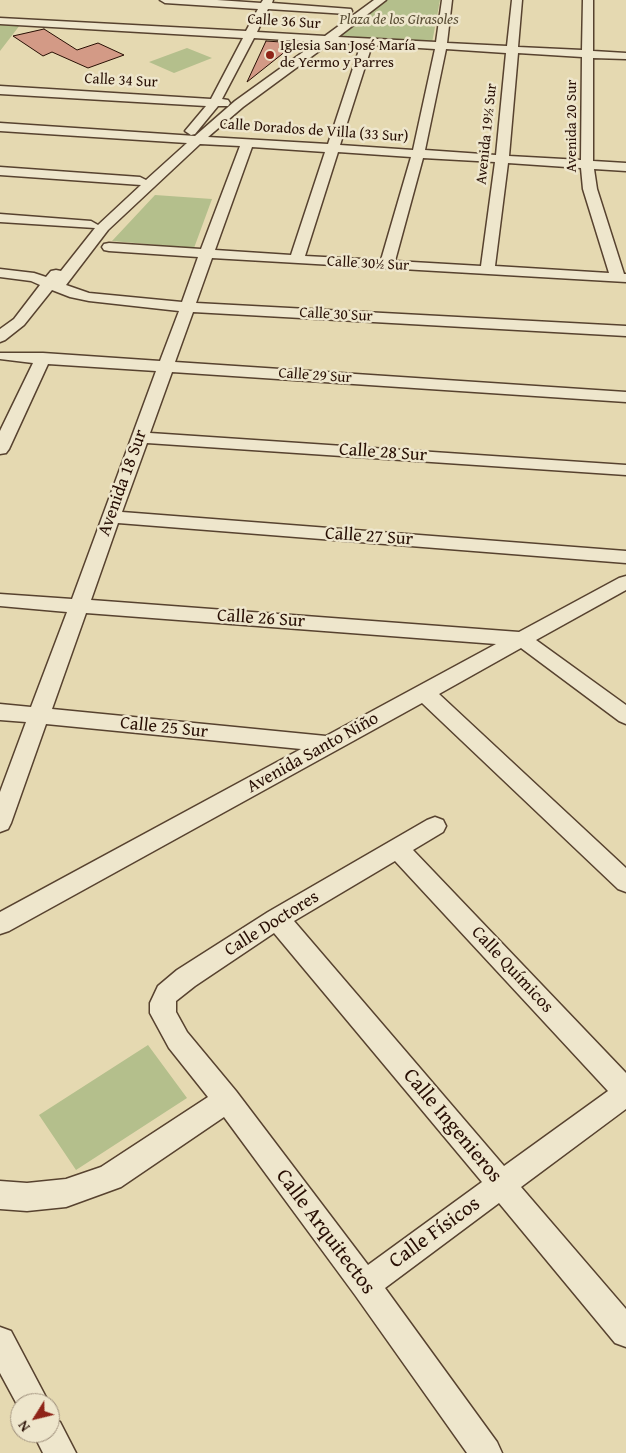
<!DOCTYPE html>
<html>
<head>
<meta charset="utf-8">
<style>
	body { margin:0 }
	#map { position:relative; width:626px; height:1453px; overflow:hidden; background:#e5d9b1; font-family:"Gentium Book Plus",serif }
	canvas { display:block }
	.north { position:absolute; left:10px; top:1393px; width:50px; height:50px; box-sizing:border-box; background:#eee6cc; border:1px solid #9f907c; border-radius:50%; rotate:234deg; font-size:14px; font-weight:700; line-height:20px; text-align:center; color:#280f04 }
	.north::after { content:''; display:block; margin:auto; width:18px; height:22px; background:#8f2418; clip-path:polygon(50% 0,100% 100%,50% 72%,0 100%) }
</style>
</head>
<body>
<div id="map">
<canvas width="626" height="1453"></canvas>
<div class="north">N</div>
</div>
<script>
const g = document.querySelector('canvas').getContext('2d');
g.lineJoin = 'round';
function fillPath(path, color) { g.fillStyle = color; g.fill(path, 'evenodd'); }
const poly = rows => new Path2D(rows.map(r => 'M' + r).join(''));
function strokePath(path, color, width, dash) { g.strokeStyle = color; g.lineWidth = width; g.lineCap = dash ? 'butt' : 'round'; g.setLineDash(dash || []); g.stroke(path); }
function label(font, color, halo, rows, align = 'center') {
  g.font = font + ' "Gentium Book Plus",serif'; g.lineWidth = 5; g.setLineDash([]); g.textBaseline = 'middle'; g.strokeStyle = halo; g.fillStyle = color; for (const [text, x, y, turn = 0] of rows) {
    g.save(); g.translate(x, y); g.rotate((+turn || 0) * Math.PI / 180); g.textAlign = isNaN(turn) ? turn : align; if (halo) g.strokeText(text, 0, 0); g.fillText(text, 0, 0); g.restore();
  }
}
fillPath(poly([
	[384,0,440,0,432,43,334,38],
	[0,24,20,25,0,51],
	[187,48,212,58,174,73,149,62],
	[155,195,212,199,194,248,112,241],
	[148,1045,187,1098,76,1170,39,1115]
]), '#b4bf8c');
const building = poly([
	[44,29,77,50,98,43,124,55,88,68,52,52,43,56,13,36,44,29],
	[266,41,296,43,247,82,266,41]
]);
fillPath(building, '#d39a86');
strokePath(building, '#280f04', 1);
const street = poly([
	[160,0,217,0,261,3,263,0,273,0,272,3,351,9,352,11,351,13,347,14,268,9,257,32,325,36,374,0,386,0,338,37,436,42,442,0,452,0,447,43,507,46,512,0,522,0,518,47,582,50,583,0,593,0,593,51,626,53,626,59,593,58,593,161,626,163,626,171,594,169,597,189,624,274,626,274,626,282,212,258,196,303,626,326,626,336,193,312,175,362,626,392,626,402,172,372,150,433,626,465,626,475,147,443,122,512,626,551,626,563,118,523,91,600,519,632,619,578,626,576,626,590,536,640,626,705,626,724,619,721,521,648,439,694,626,868,626,892,618,889,422,703,9,931,0,934,0,912,301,749,46,724,11,823,8,829,0,832,0,792,26,722,0,720,0,704,31,707,67,612,0,606,0,594,72,599,156,371,48,364,9,449,6,453,0,454,0,431,33,363,0,359,0,353,43,353,160,361,179,311,89,301,70,297,52,290,24,325,5,340,0,342,0,329,14,319,40,285,31,281,0,277,0,269,34,273,46,277,51,271,56,270,61,271,95,228,0,222,0,214,91,221,98,225,141,185,0,175,0,167,140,177,146,180,187,143,0,131,0,123,195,136,235,101,317,42,254,38,222,99,228,100,230,103,228,106,218,106,195,134,191,135,185,131,206,106,0,94,0,86,211,99,243,38,0,24,0,18,246,31,258,9,165,3,160,0],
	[330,43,361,44,328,144,208,137,243,107,330,43],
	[372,45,435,49,413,150,340,145,372,45],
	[446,49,506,53,496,155,425,150,446,49],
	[518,53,582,57,581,160,509,156,518,53],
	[200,144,240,146,201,249,109,243,104,244,102,247,104,250,109,251,198,257,182,302,89,293,66,285,108,230,200,144],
	[252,147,325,152,291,255,215,250,252,147],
	[338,152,411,157,381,260,305,256,338,152],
	[423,158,495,162,481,266,395,261,423,158],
	[508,163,581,168,583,189,609,273,495,266,508,163],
	[86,613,496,644,326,736,52,709,86,613],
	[435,817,443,820,446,826,443,832,413,850,626,1073,626,1109,521,1187,626,1309,626,1347,615,1343,499,1203,385,1288,497,1442,502,1453,467,1453,355,1295,224,1117,121,1187,66,1207,27,1211,0,1209,0,1181,27,1183,66,1179,101,1167,208,1097,169,1048,150,1013,150,1003,158,986,177,970,268,912,427,820,435,817],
	[395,861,608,1091,504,1166,294,921,395,861],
	[274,933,482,1182,368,1265,236,1091,187,1032,176,1012,176,1001,195,986,274,933],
	[0,1327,11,1331,49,1403,20,1403,20,1410,0,1373,0,1327],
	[50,1418,60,1422,76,1453,43,1453,33,1433,50,1433,50,1418]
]);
strokePath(street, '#57422f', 3);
fillPath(street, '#eee6cc');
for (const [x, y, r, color] of [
	[270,55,5,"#8f2418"]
]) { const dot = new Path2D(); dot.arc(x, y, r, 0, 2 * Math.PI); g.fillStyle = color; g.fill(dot); strokePath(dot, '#eee6cc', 2); }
label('italic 15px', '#594d34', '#eee6cc', [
	["Plaza de los Girasoles",399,20]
]);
label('15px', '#280f04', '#eee6cc', [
	["Calle 36 Sur",284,22,4],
	["Calle 34 Sur",121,81,3],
	["Avenida 20 Sur",572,126,-90],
	["Calle Dorados de Villa (33 Sur)",314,131,4],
	["Avenida 19½ Sur",487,134,-84],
	["Calle 30½ Sur",368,264,3],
	["Calle 30 Sur",336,315,3],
	["Calle 29 Sur",315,376,4]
]);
label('15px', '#280f04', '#eee6cc', [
	["Iglesia San José María",280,46],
	["de Yermo y Parres",280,63]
], 'left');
label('18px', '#280f04', '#eee6cc', [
	["Calle 28 Sur",383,453,4],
	["Avenida 18 Sur",123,483,-70],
	["Calle 27 Sur",369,537,4],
	["Calle 26 Sur",261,619,4],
	["Calle 25 Sur",164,728,6],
	["Avenida Santo Niño",313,753,-29],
	["Calle Doctores",272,924,-32],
	["Calle Químicos",512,970,47]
]);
label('21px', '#280f04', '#eee6cc', [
	["Calle Ingenieros",452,1126,50],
	["Calle Arquitectos",325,1232,53],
	["Calle Físicos",435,1233,-36]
]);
</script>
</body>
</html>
